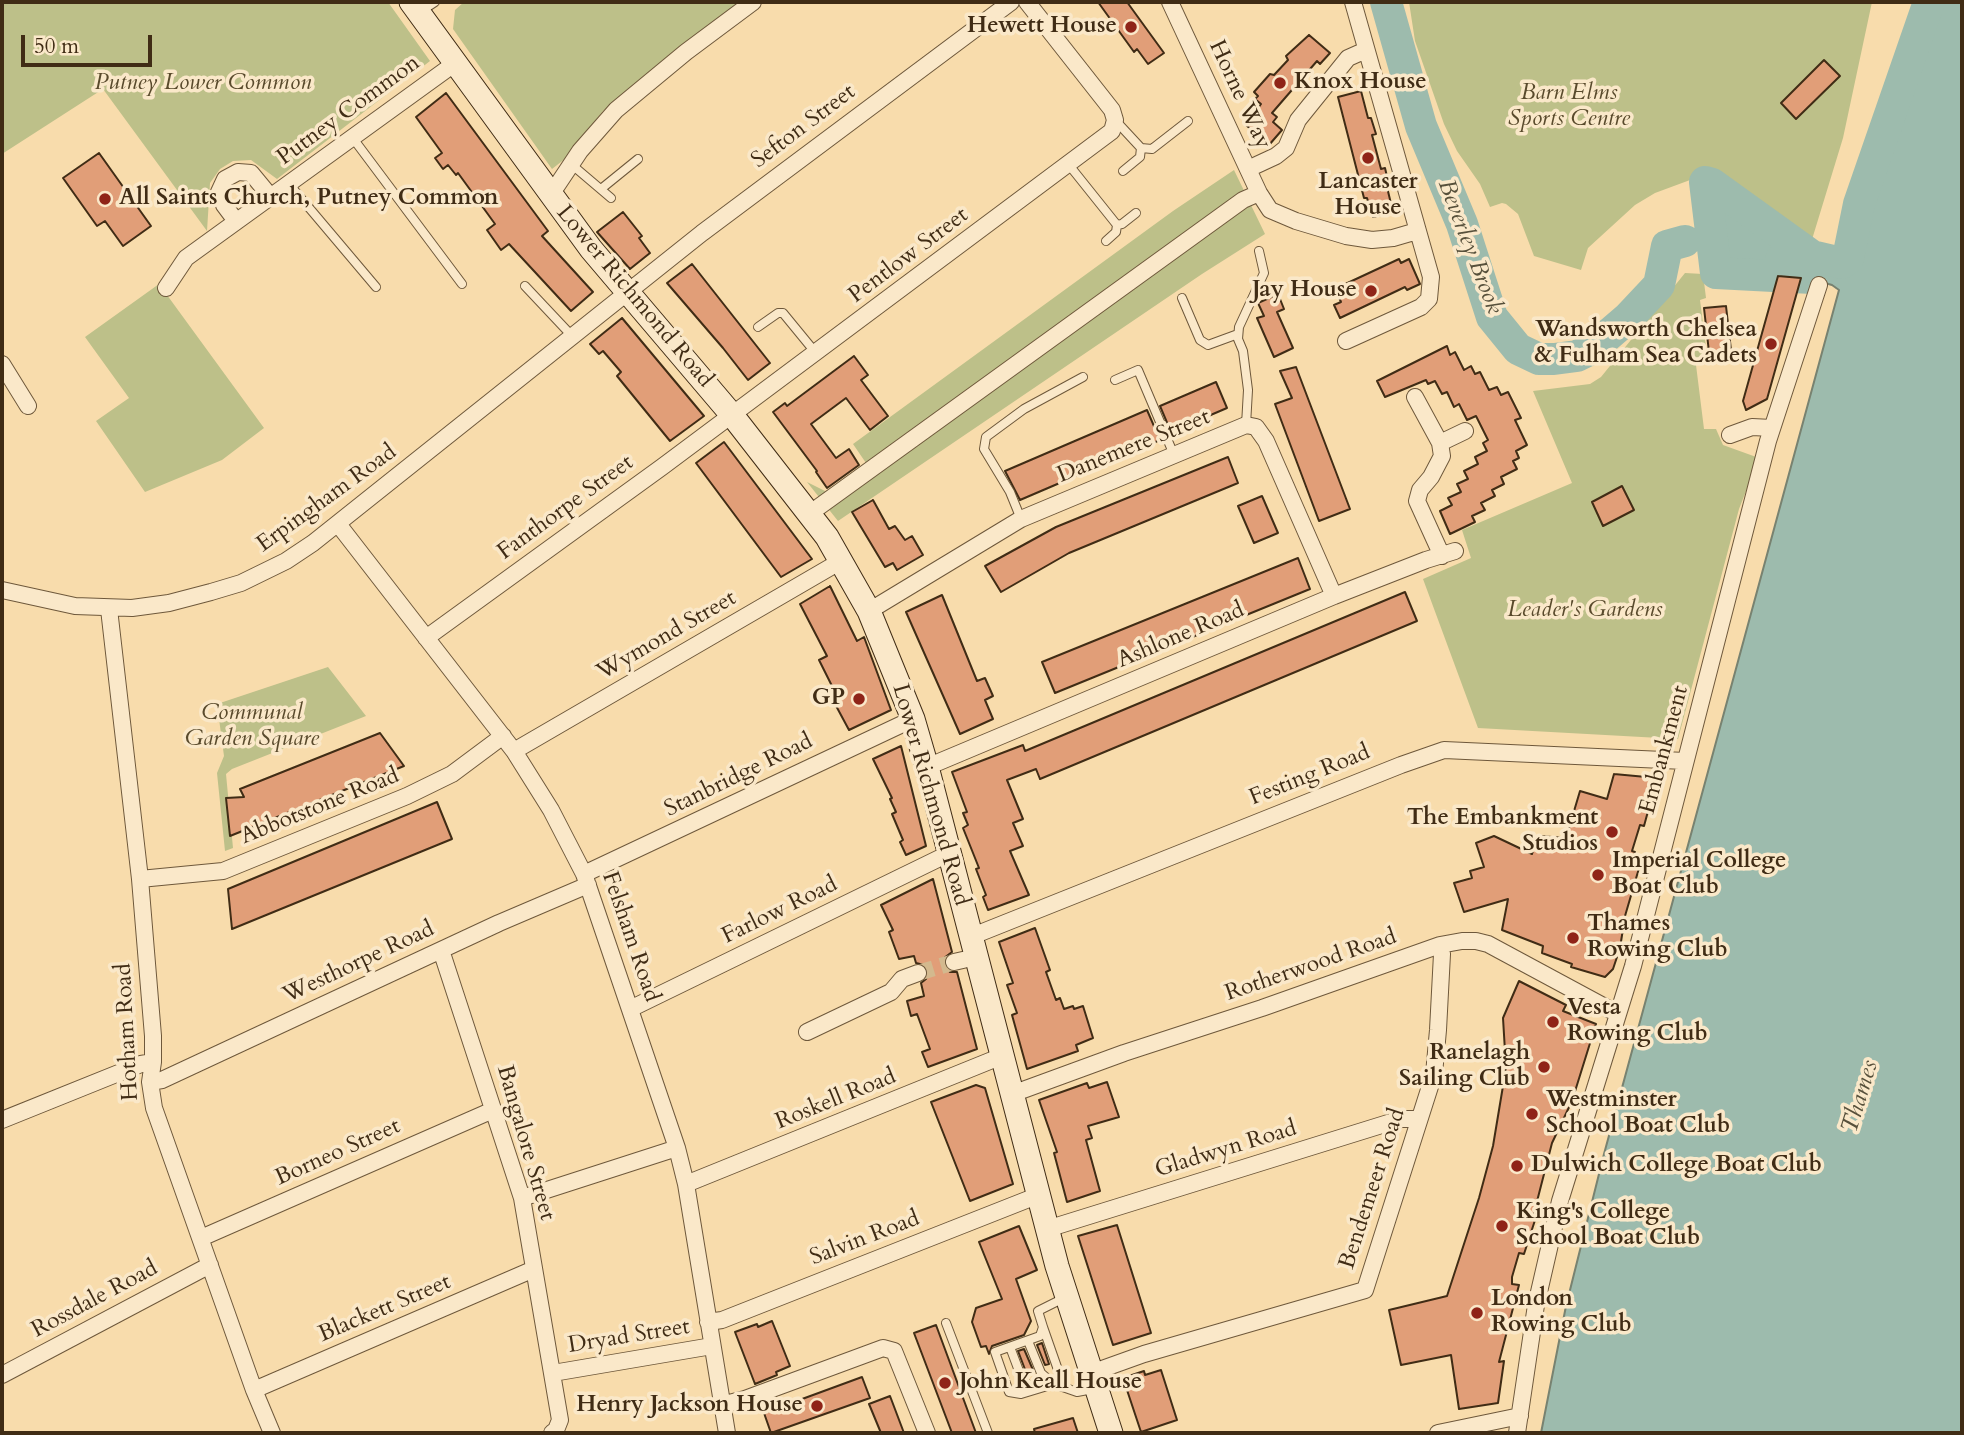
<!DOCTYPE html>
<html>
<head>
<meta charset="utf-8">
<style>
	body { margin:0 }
	#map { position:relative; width:1964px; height:1435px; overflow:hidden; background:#f8dcac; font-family:Cardo,serif }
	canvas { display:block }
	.frame { position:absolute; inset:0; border:4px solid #402c15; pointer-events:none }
	.scale { position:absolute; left:21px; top:35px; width:131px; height:32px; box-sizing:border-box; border:4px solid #402c15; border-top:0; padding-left:9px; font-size:21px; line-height:24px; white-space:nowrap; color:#402c15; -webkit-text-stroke:5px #fae8c9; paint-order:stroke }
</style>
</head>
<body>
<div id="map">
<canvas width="1964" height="1435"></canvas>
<div class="frame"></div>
<div class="scale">50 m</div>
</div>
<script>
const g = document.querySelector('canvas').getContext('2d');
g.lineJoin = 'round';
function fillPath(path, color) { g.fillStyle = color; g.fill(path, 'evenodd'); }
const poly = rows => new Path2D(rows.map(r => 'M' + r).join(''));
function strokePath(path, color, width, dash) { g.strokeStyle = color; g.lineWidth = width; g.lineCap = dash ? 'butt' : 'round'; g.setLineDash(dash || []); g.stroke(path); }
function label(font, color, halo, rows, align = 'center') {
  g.font = font + ' Cardo,serif'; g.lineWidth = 7; g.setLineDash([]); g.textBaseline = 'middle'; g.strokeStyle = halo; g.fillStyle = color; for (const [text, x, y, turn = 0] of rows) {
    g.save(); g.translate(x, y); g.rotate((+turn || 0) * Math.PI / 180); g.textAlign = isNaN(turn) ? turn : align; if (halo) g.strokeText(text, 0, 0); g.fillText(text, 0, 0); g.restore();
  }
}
fillPath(poly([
	[2,2,388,2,430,61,277,179,251,160,233,161,220,169,210,183,207,231,103,89,2,154],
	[464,2,743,2,603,111,566,158,552,169,453,29,455,10],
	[1409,2,1872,2,1843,138,1810,246,1709,173,1655,193,1635,205,1588,248,1581,270,1534,256,1518,214,1506,204,1502,203,1490,207,1480,184,1457,151,1444,124,1415,41],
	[1234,170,1265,234,1202,274,838,521,807,482,827,492,866,463,853,444,1173,211],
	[1685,273,1703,274,1706,298,1700,300,1708,363,1696,365,1704,429,1716,429,1723,445,1759,458,1739,509,1678,739,1478,728,1423,579,1471,558,1462,530,1572,483,1533,391,1590,384,1601,377],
	[159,284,264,428,222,460,145,492,96,421,129,398,85,337],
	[328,667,366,716,232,769,226,774,233,848,225,851,217,773,224,756,217,704]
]), '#bdc089');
const water = poly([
	[1929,2,1962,2,1962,1433,1541,1433,1566,1306,1604,1154,1839,290,1832,285,1804,277,1716,273,1705,182,1712,184,1812,256,1842,263,1848,257,1859,204,1929,2]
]);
fillPath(water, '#9dbbad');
strokePath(water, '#788270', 2);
strokePath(poly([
	[1386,2,1421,126,1462,224,1492,317,1518,349,1539,359,1554,359,1577,356,1593,348,1628,318,1659,285,1667,246,1685,241],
	[1781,260,1813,274,1812,278,1716,273,1705,182,1712,184,1812,256,1842,263,1848,258,1859,204,1929,2]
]), '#9dbbad', 32);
const building = poly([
	[1098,2,1127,2,1164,53,1148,64,1137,49,1134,52,1098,2],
	[1309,35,1330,53,1320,64,1317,61,1272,113,1277,117,1273,122,1282,130,1269,145,1246,125,1261,104,1255,99,1258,96,1254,92,1270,74,1274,75,1288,60,1286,56,1309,35],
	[1824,60,1840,76,1796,119,1781,103,1824,60],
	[1361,91,1368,118,1371,118,1376,134,1372,135,1381,169,1385,168,1388,181,1386,183,1393,212,1373,217,1367,198,1364,198,1338,97,1361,91],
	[446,93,548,231,542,236,593,292,571,311,509,244,501,250,487,230,495,224,482,206,458,173,456,175,448,165,443,169,435,158,442,153,416,117,446,93],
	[99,153,151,226,123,246,105,221,97,226,63,178,99,153],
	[623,212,642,236,639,238,650,253,630,269,597,232,623,212],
	[1399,259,1401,263,1409,259,1420,284,1407,290,1405,287,1340,318,1334,305,1341,302,1338,295,1344,292,1341,286,1399,259],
	[692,264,770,363,748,380,723,348,667,283,692,264],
	[1778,276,1801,278,1767,399,1746,410,1743,401,1778,276],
	[1278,294,1284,309,1277,312,1293,348,1274,357,1257,318,1264,316,1258,303,1278,294],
	[1726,306,1732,359,1710,361,1704,308,1726,306],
	[622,318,704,416,670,441,617,376,621,372,603,351,599,354,590,344,622,318],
	[1447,346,1450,355,1455,352,1464,370,1471,366,1475,374,1480,372,1489,390,1497,387,1501,395,1508,392,1521,418,1515,420,1527,445,1516,451,1519,458,1513,461,1517,469,1501,477,1504,484,1492,490,1495,496,1481,503,1485,510,1472,516,1475,522,1450,534,1440,511,1452,505,1448,498,1461,492,1457,484,1468,479,1464,471,1478,464,1475,457,1487,451,1483,443,1488,440,1476,416,1467,420,1459,404,1454,407,1447,392,1442,394,1435,381,1428,384,1426,380,1385,397,1377,381,1447,346],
	[854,356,868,375,861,380,888,416,870,430,846,398,811,424,836,458,849,449,859,465,827,488,816,472,817,471,773,412,785,403,787,406,854,356],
	[1296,367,1350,509,1319,521,1275,404,1292,398,1280,371,1296,367],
	[1216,382,1227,408,1171,432,1160,406,1216,382],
	[1147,410,1160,440,1020,500,1005,471,1147,410],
	[724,442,812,559,781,577,696,463,724,442],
	[1228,457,1238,483,1069,553,1001,592,985,566,1056,527,1228,457],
	[1622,486,1634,510,1603,526,1592,502,1622,486],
	[1262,496,1278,533,1254,543,1238,506,1262,496],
	[873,500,889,529,895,526,905,540,912,536,923,555,897,570,893,563,885,567,852,512,873,500],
	[1298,558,1310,589,1055,693,1042,662,1298,558],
	[830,586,857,641,864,637,891,710,849,730,827,689,832,686,819,660,827,656,800,604,830,586],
	[1405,592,1417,621,1040,779,1036,769,1007,780,1023,819,1013,823,1023,846,1010,851,1029,895,988,910,983,897,986,895,976,869,979,868,963,828,968,825,963,813,967,812,952,772,1023,745,1025,751,1405,592],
	[942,595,977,681,985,678,993,696,985,700,993,719,960,734,906,612,942,595],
	[380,733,404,766,230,836,226,798,244,797,240,789,380,733],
	[901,746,926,846,906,855,900,842,903,840,892,814,896,812,890,799,892,798,873,759,901,746],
	[1614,774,1657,778,1644,826,1640,825,1632,851,1635,852,1634,855,1642,858,1625,916,1620,948,1613,969,1605,977,1571,967,1572,964,1542,953,1543,946,1502,930,1508,899,1464,912,1454,883,1472,878,1470,871,1484,867,1476,843,1494,836,1532,854,1538,836,1566,838,1580,791,1607,799,1614,774],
	[437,802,452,839,232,929,228,889,437,802],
	[933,879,952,952,944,958,944,965,950,972,957,972,977,1049,928,1067,922,1052,930,1049,917,1014,911,1016,907,1001,924,996,921,983,926,979,928,970,924,965,916,963,914,956,899,959,889,932,893,930,881,905,933,879],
	[1035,928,1050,970,1046,972,1056,1000,1060,998,1064,1009,1073,1006,1074,1009,1083,1006,1093,1038,1076,1045,1078,1051,1027,1069,1012,1015,1017,1013,1007,985,1013,983,999,942,1035,928],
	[1519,981,1566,1005,1563,1011,1596,1024,1572,1101,1552,1143,1534,1213,1537,1214,1524,1254,1519,1253,1512,1277,1512,1284,1519,1285,1499,1362,1504,1361,1498,1403,1459,1409,1451,1355,1401,1365,1389,1310,1447,1296,1479,1198,1493,1146,1506,1068,1503,1018,1519,981],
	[1107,1082,1119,1117,1088,1126,1092,1138,1086,1140,1100,1191,1067,1202,1054,1153,1057,1152,1039,1100,1087,1083,1089,1088,1107,1082],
	[976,1085,985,1088,1013,1184,970,1201,931,1102,976,1085],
	[1117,1225,1151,1333,1113,1345,1078,1236,1117,1225],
	[1019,1226,1037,1270,1016,1279,1031,1321,1024,1335,992,1346,989,1354,986,1346,981,1347,972,1322,976,1308,1002,1299,979,1242,1019,1226],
	[772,1321,790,1366,776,1372,777,1375,755,1384,735,1332,757,1324,758,1327,772,1321],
	[936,1325,976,1433,952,1433,914,1333,936,1325],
	[1042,1343,1049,1364,1045,1365,1037,1345,1042,1343],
	[1024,1349,1033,1370,1026,1372,1018,1351,1024,1349],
	[1161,1370,1177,1420,1141,1432,1123,1378,1144,1371,1145,1375,1161,1370],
	[862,1377,870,1398,771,1433,764,1413,862,1377],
	[890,1396,904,1433,881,1433,869,1404,890,1396],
	[1073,1418,1078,1433,1035,1433,1034,1429,1073,1418]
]);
fillPath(building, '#e19e78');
strokePath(building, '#402c15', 2);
strokePath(poly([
	[918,973,954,962]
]), '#d3b98e', 16, [16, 8]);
const lane = poly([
	[420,12,435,2],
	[1115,120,1141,148,1152,149,1188,121],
	[352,137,462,284],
	[571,164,611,198],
	[1069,165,1117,225,1116,232,1106,241],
	[1123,171,1140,157,1141,148],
	[289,184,376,287],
	[601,189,638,159],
	[1117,225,1122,224,1136,213],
	[525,286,573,337],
	[1182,298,1200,340,1208,345,1238,334],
	[758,327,778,313,783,313,815,352],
	[1115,380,1138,370,1174,455],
	[1246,425,1248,390,1243,351,1238,339,1239,327,1264,273,1259,251],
	[1021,519,1010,492,984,449,986,437,1024,409,1083,377],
	[1064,1298,1038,1311,1043,1327,1040,1336,995,1352,1009,1392,1021,1394,1054,1384,1077,1392,1093,1389],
	[946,1323,988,1433],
	[1043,1327,1064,1387],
	[1028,1341,1041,1373,1054,1384],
	[1010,1347,1022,1379,1033,1390]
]);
const street = poly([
	[1170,2,1259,193,1270,210,1296,221,1346,236,1372,240,1393,238,1417,231],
	[1248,169,1276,156,1286,148,1298,120,1348,58,1366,50],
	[549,193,556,187,580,151,616,110,686,52,753,2],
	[236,221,224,205,219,192,225,179,238,172,251,173,270,196],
	[166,288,186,258,454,64],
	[1346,341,1421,307,1429,299,1431,277,1353,2],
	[2,364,28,406],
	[1415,397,1440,443,1442,456,1431,477,1420,490,1417,501,1442,556],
	[1730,435,1752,427,1772,428],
	[1440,443,1465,431],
	[809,514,1243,200,1259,193],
	[338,524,514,751,551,810,584,874,677,1148,686,1184,727,1433],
	[2,590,75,606,132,608,169,603,211,592,241,583,286,561,313,543,702,233,1011,2],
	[109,609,140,879,153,1036,153,1062,150,1082,154,1108,254,1390,272,1433],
	[869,611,1021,519,1246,425,1256,427,1266,441,1334,596],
	[426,638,662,467,1112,131,1115,120,1112,110,1027,2],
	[514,751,841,561],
	[927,767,1334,596,1426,560,1455,551],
	[584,874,913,719],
	[140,879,223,871,407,796,452,774,503,736],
	[970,937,1401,765,1444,750,1685,761],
	[441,950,522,1198,560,1420,556,1430,552,1433],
	[954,962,976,957],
	[630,1009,948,854],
	[807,1032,891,992,902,979,918,973],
	[150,1082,162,1080,499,923,588,885],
	[1012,1094,1124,1053,1262,1008,1440,945,1462,941,1476,941,1488,944,1618,1014],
	[2,1120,141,1064,153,1062],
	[686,1184,1002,1056],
	[522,1198,677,1148],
	[1047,1229,1401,1119,1419,1119],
	[201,1238,493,1110],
	[708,1322,722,1320,1039,1195],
	[553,1373,712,1346],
	[1091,1373,1144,1354,1365,1290,1434,1074,1438,1030,1442,954,1440,945],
	[2,1375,210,1265],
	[254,1390,534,1269],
	[721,1405,745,1399,883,1348,894,1351,927,1433],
	[1438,1433,1520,1416],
	[1517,1433,1536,1305,1560,1201,1633,966,1768,441,1819,285]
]);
const secondary = poly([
	[411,2,591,249,732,415,827,537,869,611,913,719,927,767,1057,1266,1111,1433]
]);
strokePath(lane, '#6e583b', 10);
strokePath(street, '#6e583b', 18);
strokePath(secondary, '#402c15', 25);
strokePath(lane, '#fae8c9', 8);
strokePath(street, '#fae8c9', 16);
strokePath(secondary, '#fae8c9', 23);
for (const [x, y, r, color] of [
	[1131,27,7,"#8f2418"],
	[1280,83,7,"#8f2418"],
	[1368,158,7,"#8f2418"],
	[105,199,7,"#8f2418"],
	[1371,291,7,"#8f2418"],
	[1771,344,7,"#8f2418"],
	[859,699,7,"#8f2418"],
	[1612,832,7,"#8f2418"],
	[1598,875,7,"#8f2418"],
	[1573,938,7,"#8f2418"],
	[1553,1022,7,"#8f2418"],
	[1544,1067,7,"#8f2418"],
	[1532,1114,7,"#8f2418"],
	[1517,1166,7,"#8f2418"],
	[1502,1226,7,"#8f2418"],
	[1477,1313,7,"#8f2418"],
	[945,1383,7,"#8f2418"],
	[817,1406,7,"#8f2418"]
]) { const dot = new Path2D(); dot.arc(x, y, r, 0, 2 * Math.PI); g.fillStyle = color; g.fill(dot); strokePath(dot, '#fae8c9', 2.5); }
label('bold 23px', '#402c15', '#fae8c9', [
	["Hewett House",1117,27,"right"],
	["Knox House",1294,83],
	["Lancaster",1368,183,"center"],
	["House",1368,209,"center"],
	["All Saints Church, Putney Common",119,199],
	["Jay House",1357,291,"right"],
	["Wandsworth Chelsea",1757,331,"right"],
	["& Fulham Sea Cadets",1757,357,"right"],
	["GP",845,699,"right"],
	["The Embankment",1598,819,"right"],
	["Studios",1598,845,"right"],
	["Imperial College",1612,862],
	["Boat Club",1612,888],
	["Thames",1587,925],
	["Rowing Club",1587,951],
	["Vesta",1567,1009],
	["Rowing Club",1567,1035],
	["Ranelagh",1530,1054,"right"],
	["Sailing Club",1530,1080,"right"],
	["Westminster",1546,1101],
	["School Boat Club",1546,1127],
	["Dulwich College Boat Club",1531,1166],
	["King's College",1516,1213],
	["School Boat Club",1516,1239],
	["London",1491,1300],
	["Rowing Club",1491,1326],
	["John Keall House",959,1383],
	["Henry Jackson House",803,1406,"right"]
], 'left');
label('italic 23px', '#594a2c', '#fae8c9', [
	["Putney Lower Common",203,84],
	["Barn Elms",1569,94],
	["Sports Centre",1569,120],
	["Leader's Gardens",1585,611],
	["Communal",252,714],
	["Garden Square",252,740]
]);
label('23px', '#402c15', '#fae8c9', [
	["Horne Way",1239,95,65],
	["Putney Common",349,111,-36],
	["Sefton Street",804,127,-37],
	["Pentlow Street",909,256,-37],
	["Lower Richmond Road",634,297,50],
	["Danemere Street",1134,447,-22],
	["Erpingham Road",327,499,-36],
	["Fanthorpe Street",566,508,-36],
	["Wymond Street",667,636,-30],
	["Ashlone Road",1181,636,-23],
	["Embankment",1665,750,-75],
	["Stanbridge Road",739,776,-26],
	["Festing Road",1310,776,-22],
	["Lower Richmond Road",930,795,74],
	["Abbotstone Road",320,807,-22],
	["Farlow Road",780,911,-26],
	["Felsham Road",630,937,71],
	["Westhorpe Road",359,963,-25],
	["Rotherwood Road",1311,966,-19],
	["Hotham Road",128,1032,-93],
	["Roskell Road",836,1100,-22],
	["Bangalore Street",525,1143,74],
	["Gladwyn Road",1226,1150,-17],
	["Borneo Street",338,1153,-24],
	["Bendemeer Road",1373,1189,-72],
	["Salvin Road",865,1239,-21],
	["Rossdale Road",95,1300,-28],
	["Blackett Street",385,1309,-23],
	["Dryad Street",629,1337,-9]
]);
label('italic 24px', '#57503b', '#fae8c9', [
	["Beverley Brook",1469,247,69],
	["Thames",1861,1097,-73]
]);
</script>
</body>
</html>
